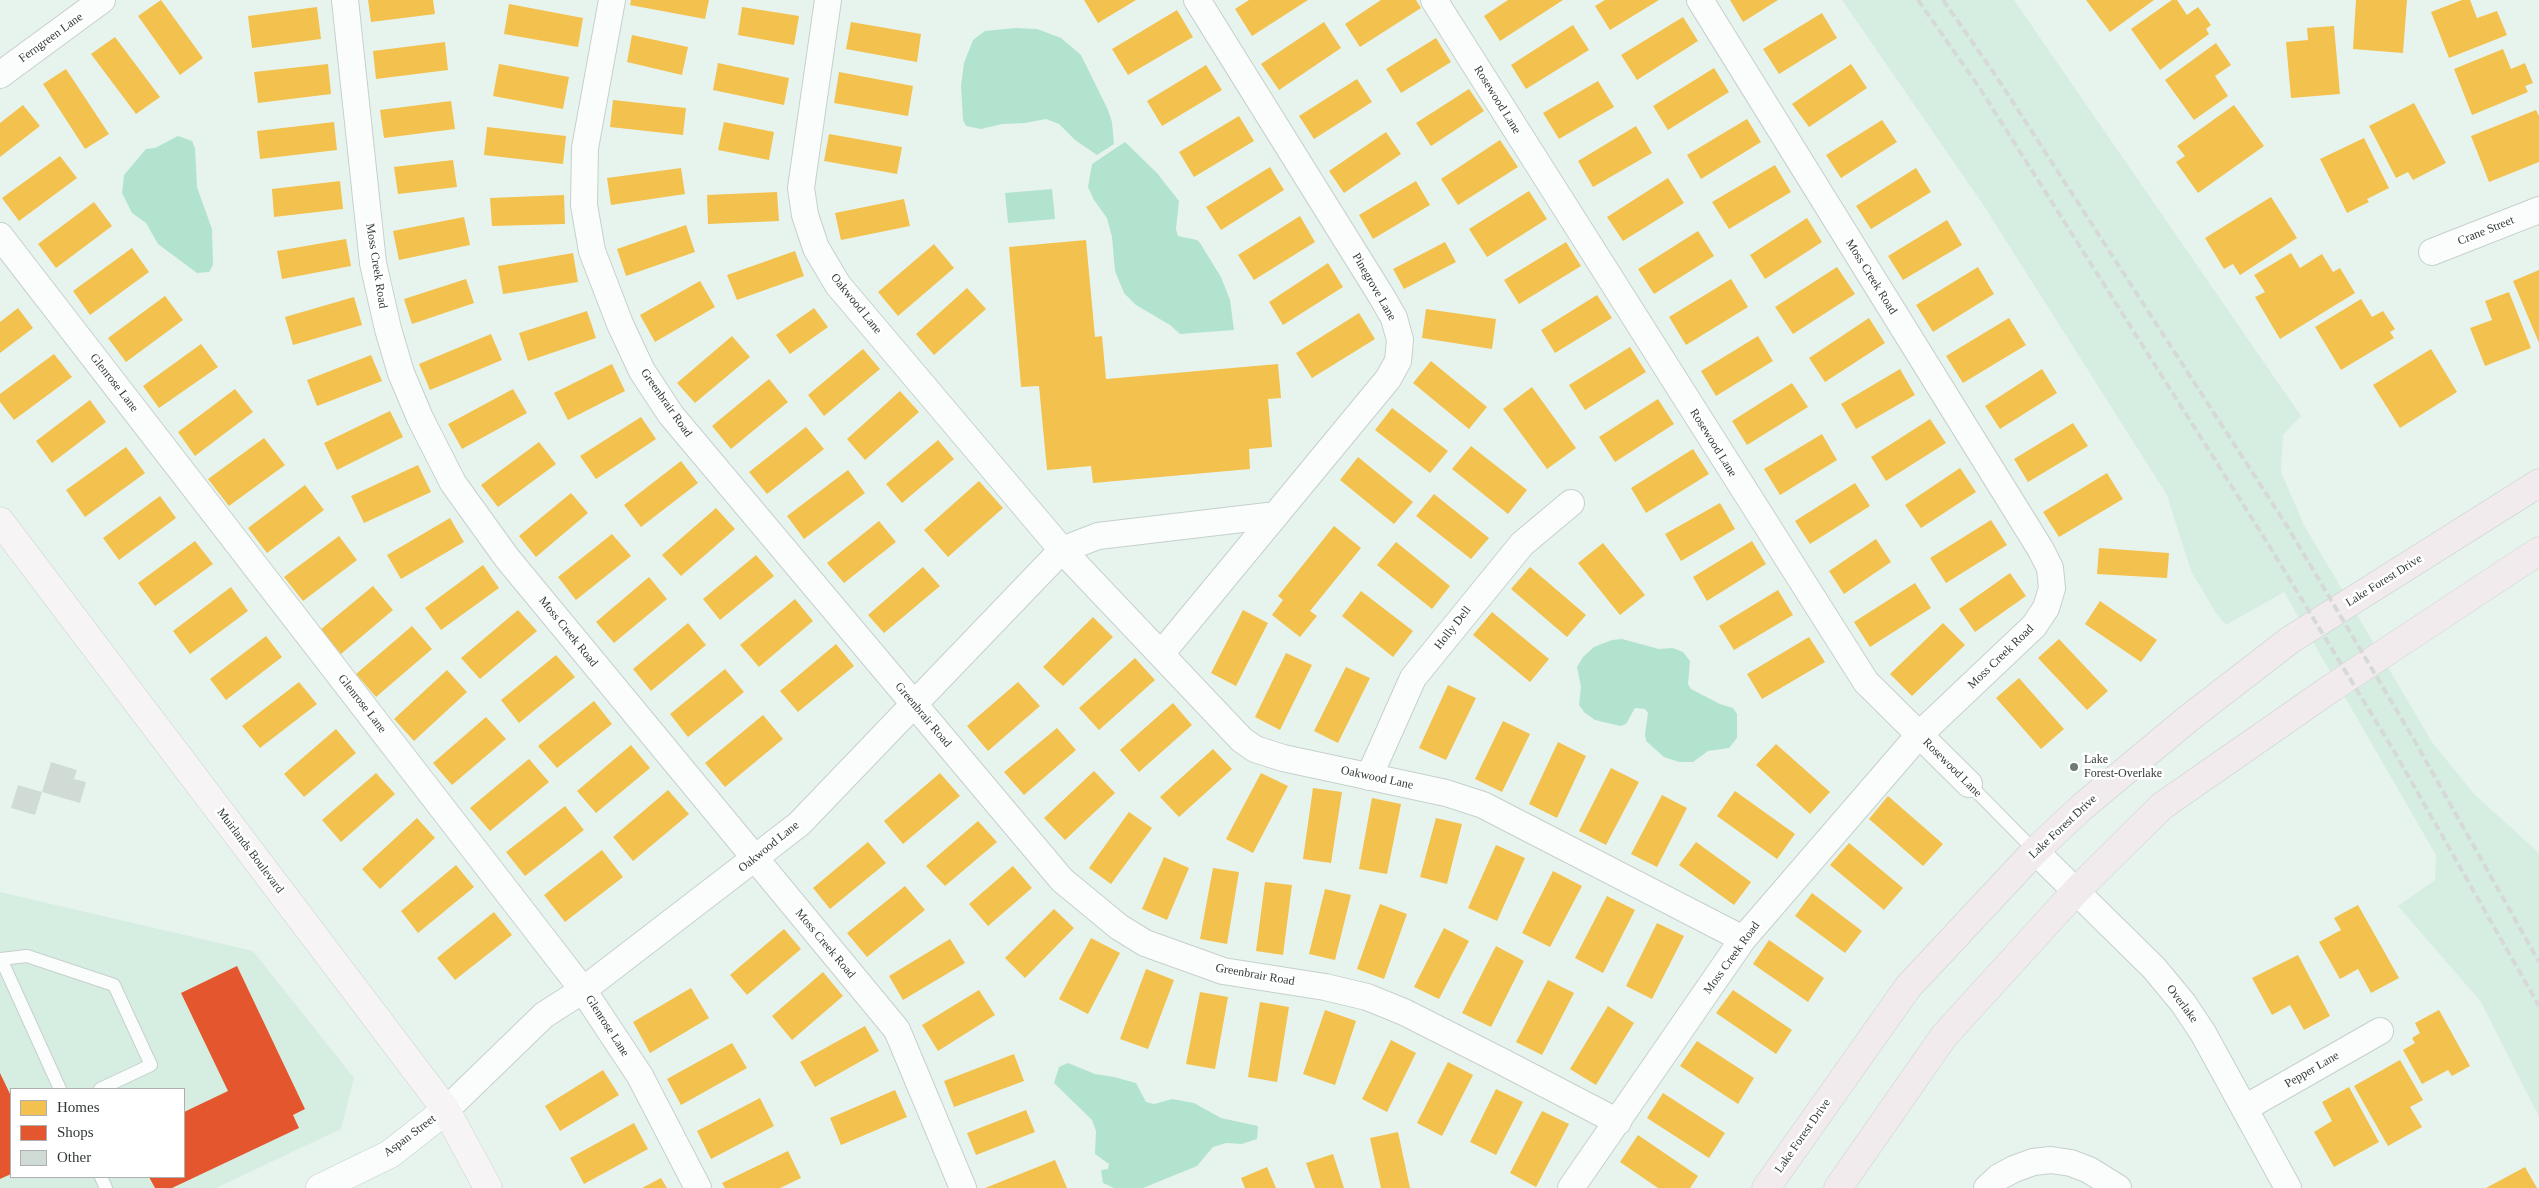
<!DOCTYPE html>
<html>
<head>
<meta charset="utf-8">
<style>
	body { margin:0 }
	#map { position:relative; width:2539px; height:1188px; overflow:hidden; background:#e7f4ee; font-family:"Times New Roman",serif }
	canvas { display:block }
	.legend { position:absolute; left:10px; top:1088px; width:175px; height:90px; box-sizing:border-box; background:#fff; border:1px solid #adb0af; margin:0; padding:6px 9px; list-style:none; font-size:15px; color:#313a36 }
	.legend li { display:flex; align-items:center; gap:10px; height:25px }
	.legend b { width:25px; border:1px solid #adb0af }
</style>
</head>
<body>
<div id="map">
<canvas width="2539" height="1188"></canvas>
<ul class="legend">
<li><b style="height:14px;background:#f2c14e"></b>Homes</li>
<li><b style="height:14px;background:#e4572e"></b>Shops</li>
<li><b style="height:14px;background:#d1dbd6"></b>Other</li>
</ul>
</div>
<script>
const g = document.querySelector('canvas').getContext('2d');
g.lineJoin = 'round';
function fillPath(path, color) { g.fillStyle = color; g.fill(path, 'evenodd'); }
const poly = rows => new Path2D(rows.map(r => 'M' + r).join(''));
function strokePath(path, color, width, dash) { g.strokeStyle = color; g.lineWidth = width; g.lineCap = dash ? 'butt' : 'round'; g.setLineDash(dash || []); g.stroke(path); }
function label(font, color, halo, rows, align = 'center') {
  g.font = font + ' "Times New Roman",serif'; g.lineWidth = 5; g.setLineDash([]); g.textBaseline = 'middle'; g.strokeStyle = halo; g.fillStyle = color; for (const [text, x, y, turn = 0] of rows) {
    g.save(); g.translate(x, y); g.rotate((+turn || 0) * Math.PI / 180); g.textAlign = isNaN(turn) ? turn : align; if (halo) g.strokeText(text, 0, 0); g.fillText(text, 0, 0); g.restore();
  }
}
fillPath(poly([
	[1842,0,2014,0,2301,416,2283,435,2281,472,2304,525,2432,742,2474,794,2539,853,2539,1117,2481,1002,2398,906,2435,880,2436,855,2284,592,2226,625,2216,613,2191,571,2167,495,1984,206],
	[0,892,253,951,354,1078,341,1129,216,1188,0,1188],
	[11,1089,184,1089,184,1177,11,1177]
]), '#d6ede2');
fillPath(poly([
	[1015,28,1037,29,1061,38,1081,55,1108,110,1112,122,1114,144,1097,155,1075,140,1059,124,1046,119,1025,123,1002,124,981,129,966,126,963,120,961,86,964,63,973,40,985,31],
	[178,136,192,141,195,148,197,187,212,229,213,265,209,272,197,273,158,244,146,223,132,213,122,193,124,175,146,149,155,148],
	[1125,142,1157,173,1179,201,1176,229,1178,236,1197,240,1200,243,1221,277,1230,300,1234,330,1180,334,1170,325,1136,305,1124,293,1115,271,1112,237,1107,218,1094,200,1088,187,1092,164],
	[1052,189,1055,219,1008,223,1005,193],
	[1622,639,1659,649,1673,648,1683,652,1690,661,1688,684,1691,689,1720,704,1733,708,1737,714,1737,738,1729,748,1708,751,1693,762,1679,762,1664,757,1646,741,1645,734,1648,713,1645,709,1635,708,1626,724,1620,726,1595,720,1584,712,1579,705,1581,687,1577,667,1583,657,1594,647,1612,640],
	[1068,1063,1095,1074,1114,1077,1136,1083,1146,1102,1154,1104,1172,1099,1194,1103,1221,1118,1258,1126,1257,1139,1242,1144,1226,1143,1213,1147,1197,1166,1143,1188,1114,1188,1103,1183,1101,1170,1108,1169,1109,1164,1095,1154,1096,1131,1092,1120,1054,1083,1059,1067]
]), '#b2e3ce');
fillPath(poly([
	[161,0,203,58,180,75,138,16],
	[368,0,433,0,435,14,371,22],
	[631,0,709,0,705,19,630,5],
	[1084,0,1136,0,1098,23],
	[1249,0,1308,0,1252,36,1235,9],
	[1381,0,1416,0,1421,8,1360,47,1345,24],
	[1508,0,1563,0,1500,41,1484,16],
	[1605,0,1659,0,1610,30,1595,6],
	[1730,0,1778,0,1743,22],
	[2086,0,2154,0,2110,32],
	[2172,0,2177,0,2187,15,2198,7,2211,25,2206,29,2209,34,2160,70,2131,29],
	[2356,0,2407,0,2403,53,2353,49],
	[2462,0,2470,0,2477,18,2497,11,2507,35,2449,58,2431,12],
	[509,4,583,18,578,47,504,34],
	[317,7,321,39,252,48,248,16],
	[742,7,799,16,794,45,738,35],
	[1177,10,1193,37,1128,75,1112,49],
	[1822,13,1837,38,1779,74,1763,49],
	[1683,17,1698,41,1637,80,1621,55],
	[851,22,921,34,917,62,846,49],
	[1324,22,1341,48,1279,90,1261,64],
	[1573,25,1589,50,1526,89,1511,65],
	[2334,26,2340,94,2291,98,2286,42,2308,40,2307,28],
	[632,35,688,47,682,75,627,62],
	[115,37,160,97,136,114,91,54],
	[1436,38,1451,62,1401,93,1386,69],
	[445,42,448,70,376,79,373,51],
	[2216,43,2231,65,2215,76,2228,96,2194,120,2165,80],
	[2503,49,2511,69,2525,63,2533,83,2525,86,2528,92,2472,115,2454,69],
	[718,63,789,78,784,105,713,90],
	[328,64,331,94,258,103,254,72],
	[499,64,569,77,563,109,493,96],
	[1851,64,1867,88,1809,127,1792,104],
	[1206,65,1222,90,1162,126,1147,101],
	[1714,68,1729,92,1668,130,1653,106],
	[66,69,109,134,85,149,43,84],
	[839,72,913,86,908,116,834,103],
	[1357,79,1372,102,1314,139,1299,116],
	[1598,81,1614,107,1559,139,1543,113],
	[1469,89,1484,111,1431,146,1416,123],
	[613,100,686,108,683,135,610,127],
	[451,101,455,129,384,138,380,110],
	[2414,103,2446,163,2413,180,2408,172,2396,178,2369,126],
	[23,105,40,126,0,157,0,123],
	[2234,105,2264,146,2198,193,2176,162,2185,156,2177,146],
	[2536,110,2539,116,2539,162,2489,182,2471,136],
	[1239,116,1254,141,1194,177,1179,152],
	[1747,119,1761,142,1701,179,1687,155],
	[1882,120,1897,142,1841,178,1826,155],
	[334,122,337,150,260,159,257,131],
	[724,122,774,132,769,160,718,150],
	[1636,126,1652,153,1593,187,1578,161],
	[487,127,566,136,563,164,484,155],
	[1386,132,1401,154,1344,193,1329,171],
	[829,134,902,147,897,174,824,161],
	[2364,138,2389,188,2367,199,2369,202,2347,213,2320,159],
	[1500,140,1518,167,1458,205,1441,179],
	[60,156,77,178,19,221,2,198],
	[453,160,457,187,398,194,394,167],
	[1775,165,1791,192,1729,229,1712,202],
	[1270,167,1284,190,1221,230,1206,207],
	[681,168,685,194,611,205,607,178],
	[1916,168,1931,192,1871,229,1856,206],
	[1668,178,1684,203,1623,241,1607,217],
	[340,181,343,209,274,217,272,189],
	[1416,181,1430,205,1373,239,1359,215],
	[1529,191,1547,219,1487,257,1469,229],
	[777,192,779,221,708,224,707,195],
	[564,195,565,224,492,226,490,198],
	[2271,197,2297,238,2240,275,2233,264,2224,269,2205,238],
	[904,199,910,226,841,240,835,213],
	[94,202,112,226,56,268,38,244],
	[1300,216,1315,242,1254,280,1238,255],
	[464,217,470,245,399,260,393,231],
	[1807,218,1822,242,1765,279,1750,255],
	[1947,220,1962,245,1903,280,1888,256],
	[686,225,695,252,626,276,617,249],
	[1698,231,1714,256,1654,294,1638,269],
	[346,239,351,266,282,279,277,251],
	[1086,240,1095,337,1102,336,1106,379,1278,364,1281,398,1268,399,1272,447,1249,449,1250,469,1093,483,1091,466,1047,470,1039,386,1021,387,1009,247],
	[1445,242,1456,262,1404,289,1393,269],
	[1566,242,1581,266,1519,304,1504,280],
	[934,244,954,268,898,316,878,292],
	[132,248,149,272,90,315,73,291],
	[795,251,804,276,737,300,727,275],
	[573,253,578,282,503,294,498,266],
	[2291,253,2300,268,2322,254,2333,272,2340,268,2355,293,2280,339,2255,297,2265,292,2254,275],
	[1328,263,1343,287,1283,325,1269,302],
	[1837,267,1855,294,1793,334,1775,307],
	[1978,267,1994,294,1933,332,1916,305],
	[2539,270,2539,343,2513,281],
	[466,279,474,303,412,324,404,299],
	[1731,279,1748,307,1686,345,1669,317],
	[700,281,715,307,655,342,640,315],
	[967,288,986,309,934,355,916,334],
	[2509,292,2531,348,2485,366,2470,328,2492,320,2485,301],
	[1597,295,1612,318,1555,353,1541,330],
	[165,296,183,320,126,362,108,338],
	[354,297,362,325,293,345,285,317],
	[2361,299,2372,317,2383,311,2395,329,2390,332,2394,338,2341,370,2315,327],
	[18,308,33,328,0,353,0,322],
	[814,308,828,327,790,354,776,335],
	[1426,309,1496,319,1492,349,1422,338],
	[587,311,596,338,528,361,519,333],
	[1359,313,1375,339,1312,378,1296,353],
	[1869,318,1885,343,1825,382,1809,358],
	[2009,318,2026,345,1963,383,1946,356],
	[491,334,502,360,430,390,419,364],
	[732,336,750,357,695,403,677,383],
	[1758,336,1773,361,1716,396,1701,371],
	[201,344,218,367,159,408,143,386],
	[1630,347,1646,372,1585,410,1569,385],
	[863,349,880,369,824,416,808,395],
	[2431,349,2457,392,2400,428,2373,385],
	[54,354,72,377,14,420,0,402,0,394],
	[371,355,382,381,317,406,307,380],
	[1431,361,1487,407,1469,429,1413,383],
	[612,364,625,391,568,420,554,393],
	[1900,369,1915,395,1856,429,1841,404],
	[2042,369,2057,393,2000,429,1985,406],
	[769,379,788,402,731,449,712,426],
	[1792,383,1808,407,1747,445,1732,421],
	[1532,387,1576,448,1547,469,1503,409],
	[235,389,253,412,195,456,178,432],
	[513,389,527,413,462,449,448,424],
	[900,391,919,412,865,460,847,439],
	[1658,399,1674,424,1615,462,1599,437],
	[90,400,106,422,52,463,36,441],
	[1392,408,1448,451,1430,473,1375,430],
	[390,411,403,437,337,470,324,443],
	[641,417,656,439,596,479,580,456],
	[1930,419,1946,443,1886,481,1871,457],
	[2073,423,2088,446,2028,482,2014,459],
	[806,427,824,449,767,494,749,472],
	[1822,434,1837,460,1780,495,1764,469],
	[264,438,285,465,229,506,208,479],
	[938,440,954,459,902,503,886,484],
	[539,442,556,464,498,507,481,485],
	[1471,446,1527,490,1508,514,1452,469],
	[126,447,145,473,85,517,66,490],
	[1693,449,1709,474,1646,513,1631,488],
	[1358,457,1413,502,1394,524,1340,480],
	[681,461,698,483,641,527,624,505],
	[418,465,431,492,364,523,351,496],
	[1960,468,1976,492,1921,528,1905,505],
	[848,470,865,493,804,539,787,516],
	[2107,473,2123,499,2059,537,2043,512],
	[979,481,1003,508,948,557,924,530],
	[1855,483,1870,506,1810,544,1795,521],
	[305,485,324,510,267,553,248,528],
	[571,493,588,513,536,557,519,536],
	[1434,494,1489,538,1471,559,1416,516],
	[160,496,176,518,119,560,103,538],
	[1720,503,1735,529,1681,561,1665,534],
	[716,508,735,529,681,576,662,555],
	[450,518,464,542,401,579,387,555],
	[1991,520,2007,545,1946,583,1930,558],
	[879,521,896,542,844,583,827,563],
	[1334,526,1361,548,1310,611,1317,616,1300,637,1272,615,1283,600,1278,596],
	[612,534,631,556,576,600,558,577],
	[339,536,357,560,303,601,284,577],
	[1876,539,1891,562,1844,594,1829,571],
	[195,541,213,564,155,606,138,583],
	[1752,541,1766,564,1707,601,1693,577],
	[1396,542,1450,586,1432,609,1377,565],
	[1603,543,1645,595,1620,615,1578,563],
	[2099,548,2169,553,2167,578,2097,574],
	[756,555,774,576,720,620,703,599],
	[483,565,499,588,441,630,425,608],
	[923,567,940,586,884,633,868,615],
	[1530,567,1586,615,1567,637,1511,589],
	[2010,573,2026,596,1975,632,1959,609],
	[649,577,667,599,614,643,596,622],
	[1915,583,1931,608,1870,647,1854,622],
	[373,586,393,610,341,654,320,630],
	[231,587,248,611,190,654,173,631],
	[1778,590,1793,615,1734,650,1719,626],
	[1361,591,1413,631,1393,657,1342,616],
	[795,599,813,621,759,667,740,645],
	[2100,601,2157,640,2141,662,2085,624],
	[518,610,537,631,480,679,461,658],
	[1243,610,1268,623,1236,686,1211,673],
	[1492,612,1549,659,1530,682,1473,635],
	[1093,617,1113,637,1063,686,1043,667],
	[688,623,706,645,651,691,633,669],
	[1943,623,1965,645,1912,696,1890,674],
	[412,626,432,649,376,697,356,674],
	[266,636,282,657,226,700,210,679],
	[1809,637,1825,662,1762,699,1747,674],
	[2059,639,2108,691,2087,710,2038,658],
	[836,644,854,666,798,712,780,691],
	[1286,653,1312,665,1280,730,1255,717],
	[556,655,575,677,519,723,501,700],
	[1135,658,1155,680,1099,730,1079,708],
	[1346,667,1370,678,1338,743,1314,731],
	[725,669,744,692,688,737,670,714],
	[447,670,467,692,414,741,394,719],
	[2019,678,2064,729,2041,749,1996,698],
	[299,682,317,704,260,748,242,726],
	[1018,682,1040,706,988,751,967,726],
	[1448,685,1476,698,1446,760,1419,748],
	[594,701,612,724,557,768,538,746],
	[1173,703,1192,725,1139,772,1120,750],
	[763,715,783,739,725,787,705,763],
	[486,717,506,739,452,785,433,763],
	[1503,721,1530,734,1502,792,1475,779],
	[1057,728,1076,750,1024,795,1004,772],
	[336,729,356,753,304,797,284,774],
	[1558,742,1586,756,1557,818,1529,804],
	[1776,744,1830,792,1810,814,1756,765],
	[631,745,650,768,596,813,577,791],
	[1213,749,1232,769,1179,817,1160,797],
	[529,759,549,782,490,831,470,808],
	[1611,768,1639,782,1606,845,1579,831],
	[1094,771,1115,793,1065,840,1044,818],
	[376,773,395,794,341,842,322,820],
	[940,773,960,796,903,844,884,821],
	[1261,773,1288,786,1253,853,1226,839],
	[1313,788,1342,792,1331,863,1303,859],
	[668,790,689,814,633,861,613,837],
	[1735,791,1795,834,1777,859,1717,816],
	[1662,795,1687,808,1657,867,1631,854],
	[1888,796,1943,844,1923,866,1869,819],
	[1372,798,1401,804,1387,874,1359,869],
	[565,806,584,830,525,876,506,852],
	[1129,812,1152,828,1111,884,1089,868],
	[417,818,435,838,380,889,362,869],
	[1436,818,1462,824,1447,884,1420,877],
	[978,821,997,842,945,886,926,866],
	[868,842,886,863,830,909,813,888],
	[1696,842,1751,882,1734,905,1679,865],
	[1849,843,1903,888,1884,910,1830,865],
	[1496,845,1525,858,1497,921,1468,908],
	[602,850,623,877,565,922,544,895],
	[1164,857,1189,868,1167,920,1142,909],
	[456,865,474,887,418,933,401,911],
	[1013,866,1032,888,988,926,969,904],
	[1213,868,1239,872,1227,944,1200,939],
	[1553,871,1582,886,1550,947,1522,933],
	[1265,882,1292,885,1283,955,1256,951],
	[905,886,925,910,867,957,847,933],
	[1325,889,1351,895,1335,960,1309,954],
	[1812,893,1862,931,1845,953,1795,916],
	[1607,896,1635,910,1603,973,1575,958],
	[1380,904,1407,914,1384,979,1357,969],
	[2358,905,2399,978,2371,993,2358,969,2340,979,2319,942,2341,930,2334,918],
	[1054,909,1074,928,1025,978,1005,958],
	[494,912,512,935,455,980,437,958],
	[1657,923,1684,936,1652,999,1626,986],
	[1444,928,1469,941,1439,999,1414,987],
	[784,929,801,949,747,995,730,975],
	[1091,938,1120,953,1088,1014,1059,999],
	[950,939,965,963,903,1000,889,976],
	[1769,940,1824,978,1808,1002,1753,964],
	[1496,946,1524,961,1491,1027,1462,1013],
	[2298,955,2330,1016,2304,1030,2290,1005,2272,1015,2252,978],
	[1146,969,1174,980,1148,1049,1120,1039],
	[823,972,843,996,792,1040,772,1016],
	[1548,980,1574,993,1542,1055,1516,1042],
	[691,988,709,1018,650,1053,633,1022],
	[979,990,995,1015,938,1051,922,1025],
	[1733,990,1792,1030,1776,1054,1716,1013],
	[1200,992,1228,997,1215,1069,1186,1064],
	[1260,1002,1289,1007,1277,1082,1248,1077],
	[1608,1006,1634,1023,1596,1085,1570,1069],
	[1325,1010,1356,1021,1335,1085,1303,1074],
	[2439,1010,2470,1066,2452,1076,2448,1070,2422,1084,2403,1050,2415,1043,2412,1038,2420,1033,2415,1023],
	[865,1026,879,1051,815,1087,800,1062],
	[1391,1040,1416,1053,1387,1112,1362,1099],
	[1697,1041,1754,1078,1738,1104,1680,1066],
	[732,1043,747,1068,681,1105,667,1079],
	[1014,1054,1024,1081,954,1107,944,1081],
	[2400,1060,2423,1100,2410,1107,2422,1127,2388,1146,2354,1086],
	[1448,1062,1473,1075,1442,1136,1417,1123],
	[603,1070,619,1095,560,1131,545,1106],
	[2349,1087,2379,1142,2334,1167,2314,1132,2332,1121,2322,1102],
	[1496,1089,1523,1102,1496,1155,1470,1142],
	[895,1090,907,1117,841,1145,830,1118],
	[1663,1093,1725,1133,1709,1158,1647,1118],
	[760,1098,774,1126,711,1159,697,1131],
	[1026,1110,1035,1132,976,1155,967,1133],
	[1542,1111,1569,1124,1536,1187,1510,1173],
	[634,1123,648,1149,584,1184,570,1158],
	[1398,1132,1410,1188,1381,1188,1370,1138],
	[1638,1135,1698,1176,1690,1188,1658,1188,1620,1162],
	[788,1151,801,1178,780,1188,725,1188,722,1183],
	[1333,1154,1344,1188,1315,1188,1306,1163],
	[1055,1160,1067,1188,985,1188],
	[1267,1167,1276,1188,1245,1188,1241,1178],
	[2525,1167,2537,1188,2486,1188],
	[661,1178,667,1188,642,1188]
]), '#f2c14e');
fillPath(poly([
	[237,966,305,1109,293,1115,299,1128,172,1188,155,1188,149,1177,184,1177,184,1112,228,1091,181,993],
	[0,1073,11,1096,11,1174,0,1179]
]), '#e4572e');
fillPath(poly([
	[51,762,77,770,74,779,86,782,80,803,42,792],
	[18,785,42,792,35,815,11,808]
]), '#d1dbd6');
const service = poly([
	[1969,784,2035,851],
	[60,1089,1,959,27,956,114,985,151,1065,100,1089],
	[101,1177,106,1188]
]);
const minor = poly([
	[345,0,373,263,388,329,401,373,420,418,453,483,507,558,897,1030,963,1188],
	[612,0,585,148,584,205,592,251,620,324,642,371,671,415,1062,880,1119,927,1145,943,1223,971,1325,987,1367,997,1404,1012,1501,1061,1618,1122],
	[828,0,801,188,805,215,816,248,838,285,1062,550,1242,740,1255,749,1283,758,1446,793,1483,805,1743,939],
	[1434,0,1866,682,1969,784],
	[0,75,102,0],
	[0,236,583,990,640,1076,698,1188],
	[2432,252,2539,210],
	[1161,654,1388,379,1398,361,1400,340,1394,318,1382,297,1197,0],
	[1369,777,1413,678,1522,544,1571,503],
	[2035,851,2154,968,2183,1003,2203,1033,2288,1188],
	[2245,1108,2380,1031],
	[446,1110,544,1015,583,990,799,824,1062,550,1098,536,1276,515],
	[1571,1188,1743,939,1919,735,2034,626,2046,608,2052,588,2050,568,2041,550,1700,0],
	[1987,1188,1999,1177,2014,1169,2033,1162,2051,1160,2071,1163,2089,1170,2118,1188]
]);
const tertiary = poly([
	[320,1188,390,1154,446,1110]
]);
const secondary = poly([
	[0,521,446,1110,488,1188]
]);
const primary = poly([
	[1766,1188,1908,987,2035,851,2082,807,2189,718,2290,640,2539,483],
	[1838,1188,1944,1036,2076,891,2162,806,2333,687,2539,551]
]);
strokePath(service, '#c6d0cb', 14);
strokePath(minor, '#c6d0cb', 28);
strokePath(tertiary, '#c6d0cb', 29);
strokePath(secondary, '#c6d0cb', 29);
strokePath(primary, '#c9d0cd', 29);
strokePath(service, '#fbfdfc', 12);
strokePath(minor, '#fbfdfc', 26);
strokePath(tertiary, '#fbfdfc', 28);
strokePath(secondary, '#f6f4f5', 28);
strokePath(primary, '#f1ebed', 28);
strokePath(poly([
	[1918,0,1979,87,2265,539,2394,751,2539,1006],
	[1943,0,1996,76,2287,526,2413,738,2539,962]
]), '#d5dad8', 4, [8, 4]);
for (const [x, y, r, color] of [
	[2074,767,5,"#717b76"]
]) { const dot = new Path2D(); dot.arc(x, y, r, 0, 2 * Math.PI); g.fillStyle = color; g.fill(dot); strokePath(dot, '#fff', 2); }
label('12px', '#313a36', '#fff', [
	["Ferngreen Lane",51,38,-36],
	["Rosewood Lane",1497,100,58],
	["Crane Street",2486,231,-22],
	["Moss Creek Road",376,266,81],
	["Moss Creek Road",1871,277,58],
	["Pinegrove Lane",1374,287,60],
	["Oakwood Lane",856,304,51],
	["Glenrose Lane",114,383,52],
	["Greenbrair Road",666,403,55],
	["Rosewood Lane",1713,443,58],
	["Lake Forest Drive",2384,581,-32],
	["Holly Dell",1453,628,-52],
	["Moss Creek Road",568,632,51],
	["Moss Creek Road",2001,657,-44],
	["Glenrose Lane",362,704,52],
	["Greenbrair Road",923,715,50],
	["Rosewood Lane",1952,768,45],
	["Oakwood Lane",1377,778,12],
	["Lake Forest Drive",2063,827,-43],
	["Oakwood Lane",769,847,-39],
	["Muirlands Boulevard",250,851,53],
	["Moss Creek Road",825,944,50],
	["Moss Creek Road",1732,958,-54],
	["Greenbrair Road",1255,975,10],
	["Overlake",2182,1004,53],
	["Glenrose Lane",607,1026,57],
	["Pepper Lane",2312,1070,-30],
	["Aspan Street",410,1136,-37],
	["Lake Forest Drive",1803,1136,-55]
]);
label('12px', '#313a36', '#fff', [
	["Lake",2084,760],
	["Forest-Overlake",2084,774]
], 'left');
</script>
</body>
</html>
